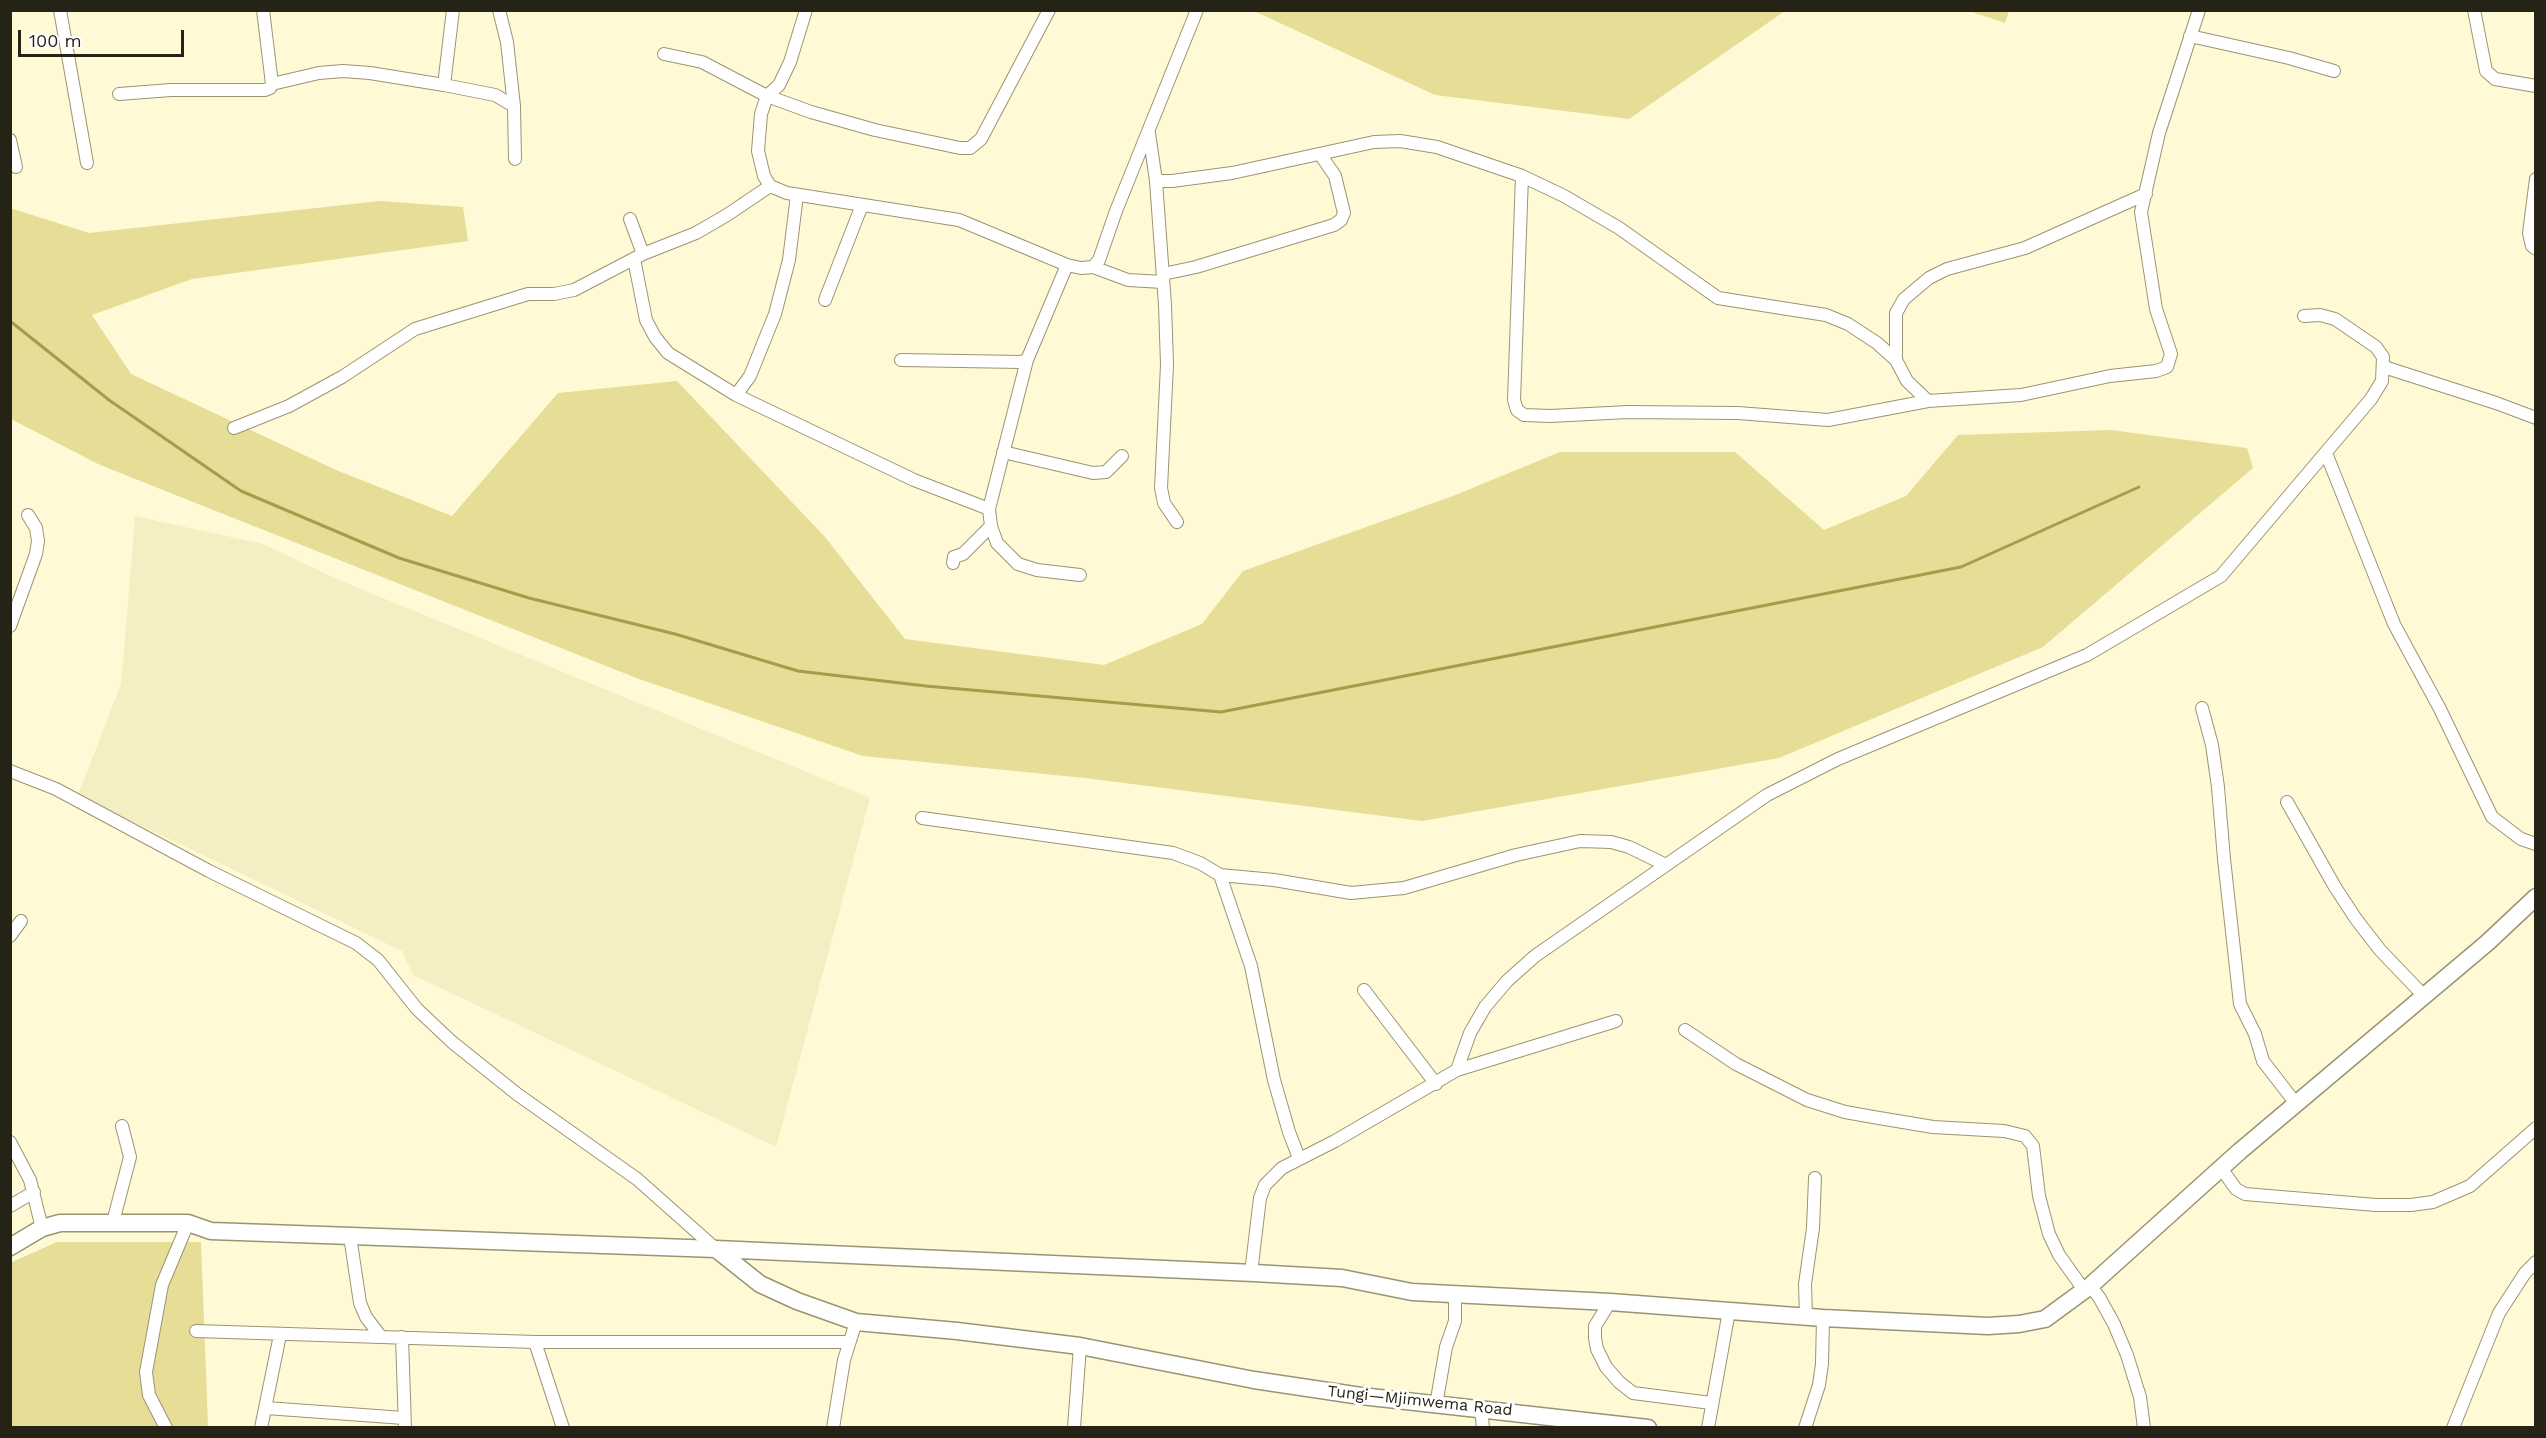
<!DOCTYPE html>
<html>
<head>
<meta charset="utf-8">
<style>
	body { margin:0 }
	#map { position:relative; width:2546px; height:1438px; overflow:hidden; background:#fffad5; font-family:"Work Sans",sans-serif }
	canvas { display:block }
	.frame { position:absolute; inset:0; border:12px solid #252316; pointer-events:none }
	.scale { position:absolute; left:18px; top:30px; width:166px; height:27px; box-sizing:border-box; border:3px solid #252316; border-top:0; padding-left:8px; font-size:18px; line-height:21px; white-space:nowrap; color:#252316; -webkit-text-stroke:4px #fff; paint-order:stroke }
</style>
</head>
<body>
<div id="map">
<canvas width="2546" height="1438"></canvas>
<div class="frame"></div>
<div class="scale">100 m</div>
</div>
<script>
const g = document.querySelector('canvas').getContext('2d');
g.lineJoin = 'round';
function fillPath(path, color) { g.fillStyle = color; g.fill(path, 'evenodd'); }
const poly = rows => new Path2D(rows.map(r => 'M' + r).join(''));
function strokePath(path, color, width, dash) { g.strokeStyle = color; g.lineWidth = width; g.lineCap = dash ? 'butt' : 'round'; g.setLineDash(dash || []); g.stroke(path); }
function label(font, color, halo, rows, align = 'center') {
  g.font = font + ' "Work Sans",sans-serif'; g.lineWidth = 6; g.setLineDash([]); g.textBaseline = 'middle'; g.strokeStyle = halo; g.fillStyle = color; for (const [text, x, y, turn = 0] of rows) {
    g.save(); g.translate(x, y); g.rotate((+turn || 0) * Math.PI / 180); g.textAlign = isNaN(turn) ? turn : align; if (halo) g.strokeText(text, 0, 0); g.fillText(text, 0, 0); g.restore();
  }
}
fillPath(poly([
	[135,516,263,544,339,580,870,798,776,1147,413,975,402,951,78,795,121,684]
]), '#f4efc2');
fillPath(poly([
	[1254,11,1785,10,1785,11,1629,119,1435,95],
	[1969,11,2009,10,2009,11,2005,23],
	[380,201,463,207,468,241,192,279,92,315,131,374,336,470,452,516,558,393,677,381,825,537,905,639,1104,665,1202,624,1243,571,1453,496,1560,452,1735,452,1824,530,1906,496,1958,435,2111,430,2247,448,2253,468,2043,647,1779,758,1422,821,1085,778,863,756,639,679,100,465,11,419,10,208,89,233],
	[57,1242,201,1242,208,1427,11,1427,10,1263]
]), '#e6dd97');
strokePath(poly([
	[10,321,109,400,241,491,399,558,529,598,675,634,798,671,926,686,1221,712,1961,567,2139,487]
]), '#a79c4a', 3);
const street = poly([
	[60,10,87,163],
	[499,10,507,42,514,106],
	[806,10,790,62,779,85,767,96,761,114,758,151,764,176,770,186,787,193,959,220,1067,265,1081,268,1093,267,1099,260,1116,211,1197,10],
	[2474,10,2486,71,2495,79,2536,86],
	[2190,36,2289,58,2334,71],
	[664,54,702,62,767,96,811,112,875,130,960,148,970,148,981,139,1049,10],
	[272,84,319,73,343,71,370,73,444,85,453,10],
	[444,85,495,95,514,106,515,159],
	[119,94,171,90,265,90,270,88,272,84,263,10],
	[1149,133,1156,181,1172,181,1232,173,1374,142,1400,141,1437,147,1522,176,1564,196,1619,228,1718,298,1826,315,1848,324,1877,343,1896,360,1907,381,1928,401],
	[10,140,16,167],
	[1522,176,1514,400,1517,410,1524,415,1550,416,1628,412,1738,413,1828,420,1928,401,2021,395,2110,376,2156,371,2167,367,2171,354,2156,309,2141,212,2159,133,2199,10],
	[2536,179,2529,233,2532,246,2536,249],
	[1156,181,1165,305,1167,365,1161,488,1164,503,1177,522],
	[630,219,643,254],
	[634,259,646,320,655,337,668,353,736,395,914,480,989,509],
	[1093,267,1128,280,1163,282],
	[1163,274,1196,267,1334,225,1341,220,1344,213,1335,176,1320,154],
	[825,300,862,205],
	[901,360,1021,362,1027,360,1067,265],
	[1027,360,989,509,991,526,997,543,1018,564,1037,570,1080,575],
	[1896,360,1896,313,1904,299,1929,278,1947,269,2025,248,2146,194],
	[2384,367,2496,403,2536,418],
	[736,395,750,376,775,314,789,260,797,195],
	[234,428,289,406,342,377,415,329,528,294,554,294,574,290,643,254,696,233,727,215,770,186],
	[1003,452,1093,473,1106,472,1122,456],
	[2326,453,2394,624,2440,709,2492,817,2521,839,2536,844],
	[953,563,954,557,963,554,991,526],
	[10,626,36,554,38,541,36,528,28,515],
	[2202,708,2212,745,2218,787,2224,859,2240,1004,2255,1034,2263,1061,2297,1105],
	[10,771,56,789,209,871,356,943,378,960,417,1009,452,1042,517,1094,637,1179,716,1249],
	[2287,802,2335,887,2356,919,2380,950,2424,996],
	[922,818,1173,853,1200,863,1220,875,1274,880,1351,893,1404,888,1516,855,1580,841,1611,842,1629,847,1666,865],
	[1220,875,1251,966,1274,1080,1289,1132,1299,1158],
	[10,936,21,921],
	[1364,990,1436,1084],
	[1685,1030,1736,1064,1807,1100,1845,1112,1879,1118,1933,1127,2004,1131,2025,1136,2033,1146,2039,1196,2049,1234,2059,1255,2084,1290],
	[1457,1070,1470,1033,1485,1007,1507,981,1535,956,1767,795,1838,759,2087,655,2221,576,2371,399,2382,381,2383,357,2376,347,2335,319,2320,315,2304,316],
	[10,1142,30,1180,42,1228],
	[2221,1168,2236,1189,2245,1194,2376,1205,2411,1205,2433,1202,2470,1186,2536,1128],
	[10,1206,34,1192],
	[113,1222,130,1157,122,1126],
	[350,1236,360,1303,366,1317,381,1337],
	[1251,1273,1260,1198,1265,1185,1282,1168,1335,1141,1457,1070,1616,1021],
	[2090,1286,2099,1297,2114,1324,2127,1355,2140,1397,2144,1428],
	[1610,1302,1595,1326,1595,1338,1597,1349,1606,1367,1619,1382,1633,1393,1711,1403],
	[1806,1317,1805,1284,1813,1228,1815,1178],
	[196,1331,535,1342,848,1342],
	[402,1337,405,1428],
	[535,1342,563,1428],
	[1436,1405,1446,1347,1455,1321,1455,1294],
	[1481,1407,1483,1428],
	[266,1408,404,1418],
	[166,1428,149,1395,146,1372,162,1285,188,1223],
	[261,1428,280,1335],
	[833,1428,844,1360,856,1322],
	[1074,1428,1080,1346],
	[1708,1428,1729,1311],
	[1805,1428,1819,1385,1822,1364,1823,1318],
	[2453,1428,2499,1313,2525,1273,2536,1262]
]);
const secondary = poly([
	[10,1247,42,1228,60,1223,188,1223,211,1231,716,1249,1254,1273,1342,1278,1412,1292,1610,1302,1823,1318,1988,1326,2019,1324,2045,1319,2090,1286,2240,1151,2487,943,2536,897],
	[716,1249,760,1284,797,1301,856,1322,957,1331,1080,1346,1254,1380,1361,1396,1648,1428]
]);
strokePath(street, '#999573', 14);
strokePath(secondary, '#999573', 19);
strokePath(street, '#fff', 12);
strokePath(secondary, '#fff', 16);
label('16px', '#252316', '#fff', [
	["Tungi—Mjimwema Road",1420,1401,6]
]);
</script>
</body>
</html>
